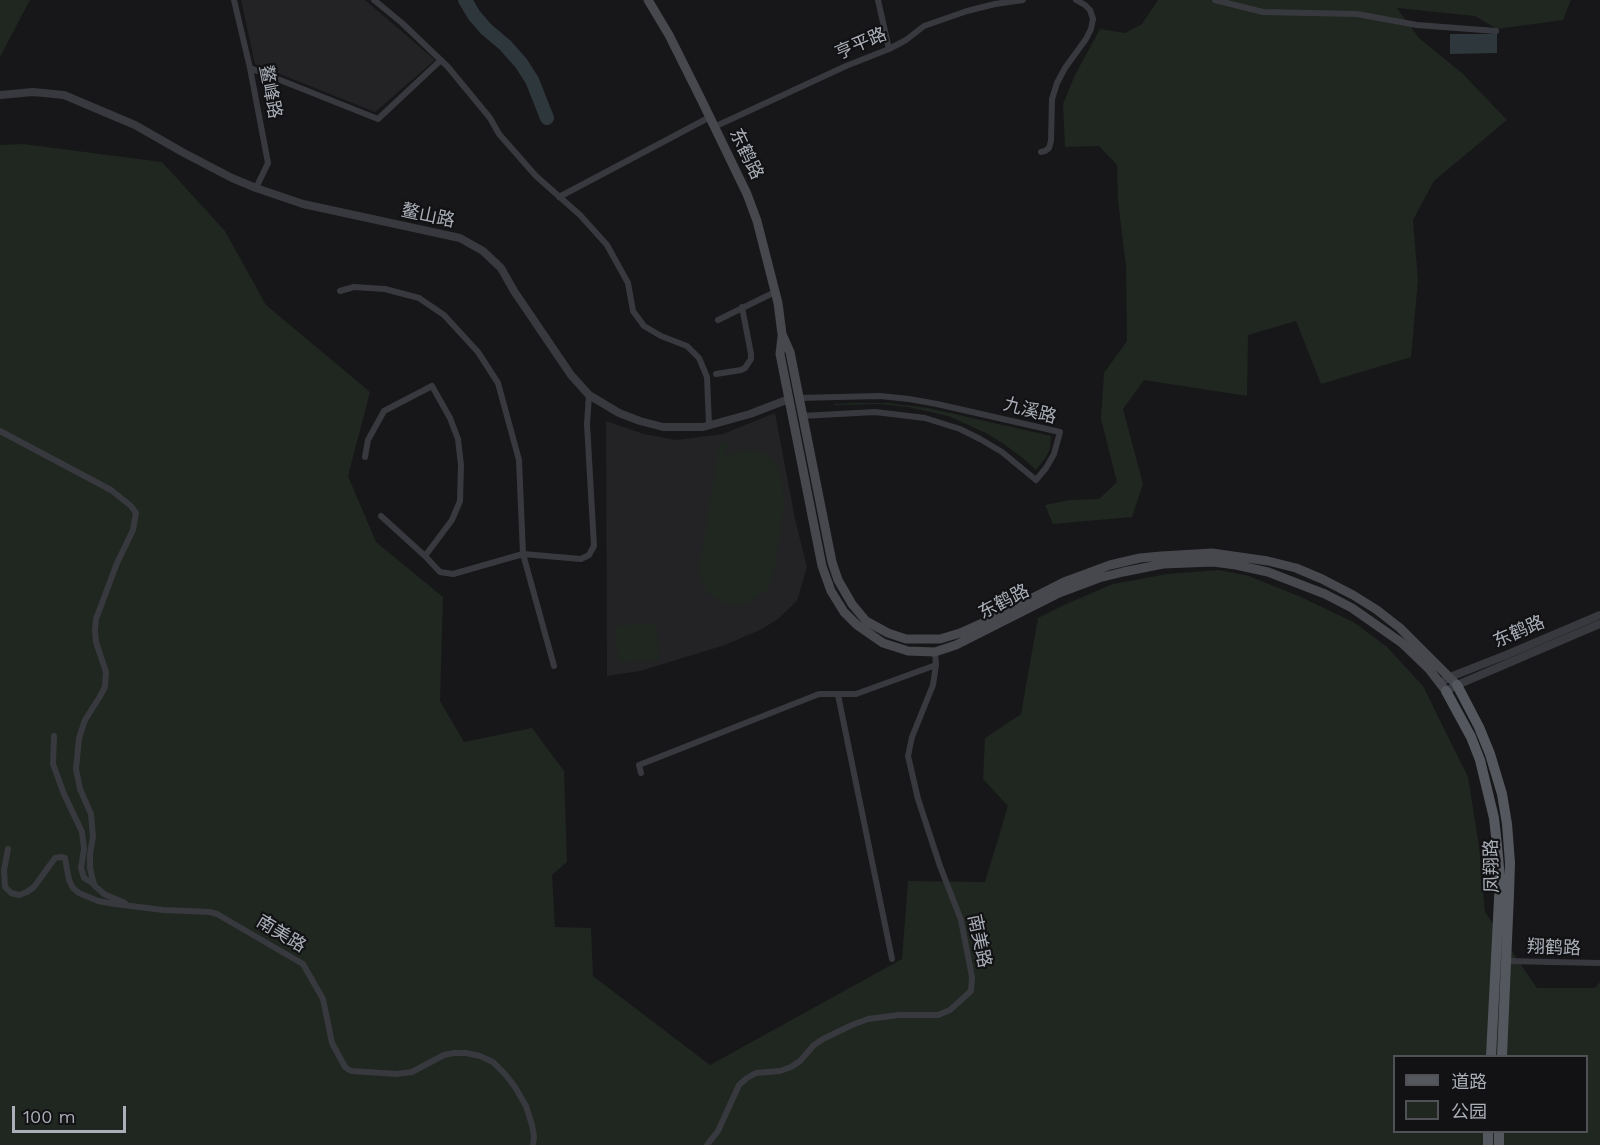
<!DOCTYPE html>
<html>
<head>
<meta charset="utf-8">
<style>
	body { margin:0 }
	#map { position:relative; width:1600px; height:1145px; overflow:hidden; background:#171719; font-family:"Work Sans","Noto Sans SC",sans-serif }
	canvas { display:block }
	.legend { position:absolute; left:1393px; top:1055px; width:195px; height:78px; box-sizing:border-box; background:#121214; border:2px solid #4f5156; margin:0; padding:8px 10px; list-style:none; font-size:18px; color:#aaafb8 }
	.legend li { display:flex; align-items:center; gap:12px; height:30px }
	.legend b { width:30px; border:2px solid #4f5156 }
	.scale { position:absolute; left:12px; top:1106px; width:114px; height:27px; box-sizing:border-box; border:3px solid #aaafb8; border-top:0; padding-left:8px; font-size:18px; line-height:21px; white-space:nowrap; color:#aaafb8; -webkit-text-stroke:4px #121214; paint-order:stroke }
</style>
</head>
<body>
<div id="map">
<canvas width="1600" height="1145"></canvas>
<ul class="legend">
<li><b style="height:8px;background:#54575d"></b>道路</li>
<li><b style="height:16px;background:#1f2720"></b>公园</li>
</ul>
<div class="scale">100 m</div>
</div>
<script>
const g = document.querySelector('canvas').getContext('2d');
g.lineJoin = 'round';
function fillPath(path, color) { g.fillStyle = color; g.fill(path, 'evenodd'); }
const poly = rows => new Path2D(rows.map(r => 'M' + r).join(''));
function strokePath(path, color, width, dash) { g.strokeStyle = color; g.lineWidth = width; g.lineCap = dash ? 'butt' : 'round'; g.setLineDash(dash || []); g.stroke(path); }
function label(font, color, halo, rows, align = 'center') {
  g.font = font + ' "Work Sans","Noto Sans SC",sans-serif'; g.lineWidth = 4.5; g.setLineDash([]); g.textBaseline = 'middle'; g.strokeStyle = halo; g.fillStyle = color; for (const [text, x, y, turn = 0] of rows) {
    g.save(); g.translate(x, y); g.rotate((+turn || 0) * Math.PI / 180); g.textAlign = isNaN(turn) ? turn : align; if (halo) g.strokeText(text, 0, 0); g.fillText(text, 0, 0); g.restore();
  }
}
fillPath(poly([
	[241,0,365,0,435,60,375,112,255,64],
	[775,413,795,519,807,567,797,601,778,619,762,629,725,645,640,671,607,676,606,421,644,434,676,440,723,434]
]), '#232326');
fillPath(poly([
	[0,0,30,0,0,57],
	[1158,0,1571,0,1563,20,1497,29,1475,16,1397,8,1419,38,1462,73,1507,120,1434,181,1413,220,1418,280,1411,357,1321,384,1296,321,1248,335,1247,396,1144,380,1123,409,1143,484,1132,517,1053,524,1045,505,1070,500,1099,499,1117,482,1101,419,1104,373,1127,341,1126,266,1118,201,1117,165,1099,146,1065,147,1063,104,1075,75,1100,29,1125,33,1142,24],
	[23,144,162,162,225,231,266,305,370,392,348,476,376,542,443,597,440,701,464,742,532,728,564,771,567,862,552,875,555,927,591,928,593,976,710,1065,902,959,908,881,985,882,1008,806,983,779,985,738,1021,714,1038,618,1064,605,1113,584,1167,574,1219,570,1249,576,1301,597,1355,623,1387,647,1423,686,1468,777,1479,846,1485,912,1537,988,1595,988,1600,982,1600,1145,0,1145,0,145],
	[1394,1056,1586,1056,1586,1132,1394,1132],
	[854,403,887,403,928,408,1051,436,1050,449,1046,457,1036,470,1024,459,1004,444,986,433,948,416,908,407,880,404,834,405,834,404],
	[720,441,728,442,724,459,732,453,746,450,757,451,768,454,777,463,782,476,784,505,773,578,767,590,747,604,737,605,725,604,715,598,707,592,701,578,698,576],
	[656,623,659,660,618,663,615,626]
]), '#1f2720');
fillPath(poly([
	[1450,34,1497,34,1497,53,1450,54]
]), '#2e373c');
strokePath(poly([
	[465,0,474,15,486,29,505,45,521,63,532,80,547,118]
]), '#2e373c', 14);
strokePath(poly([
	[234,0,250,68,268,163,256,188],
	[374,0,402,23,448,67,490,118,499,134,536,176,580,215,607,245,628,283,633,311,644,326,661,336,687,346,699,358,707,377,709,425],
	[878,0,889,49],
	[1215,0,1263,12,1357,14,1417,25,1496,31],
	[250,68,378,119,441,60],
	[714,127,846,66,889,49,906,40,924,26,967,11,995,4,1023,0],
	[1041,152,1045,151,1049,148,1051,141,1052,99,1057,83,1065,68,1086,39,1091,29,1093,19,1090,10,1085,5,1076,0],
	[559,197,710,117],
	[340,291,354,287,385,289,419,298,444,315,478,352,498,383,519,460,523,554,554,666],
	[718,320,775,292],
	[716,374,741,370,745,368,751,359,751,354,742,307],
	[798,398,880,396,909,399,937,404,1060,432,1054,454,1046,468,1036,480,1002,452,980,439,960,429,925,418,875,412,802,416],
	[0,431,111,490,131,506,136,513,133,530,117,563,96,619,95,630,96,642,106,672,105,687,99,698,85,720,79,738,76,769,80,789,91,814,93,837,90,854,90,868,94,885,104,894,125,903],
	[365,457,368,440,384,411,432,386,450,418,458,439,461,465,460,501,452,520,425,556],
	[381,516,425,556,440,572,453,574,523,554,581,559,589,555,594,546,587,424,589,395],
	[838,695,892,959],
	[54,736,53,764,64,794,82,832,84,849,81,868,84,878,94,884],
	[641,773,639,765,819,694,856,694,936,665],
	[8,849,4,870,5,887,11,893,19,895,27,892,34,887,55,858,61,857,65,858,69,880,73,888,79,893,98,901,115,904,163,910,210,912,217,914,303,964,323,999,332,1043,345,1067,351,1071,397,1074,412,1072,444,1055,454,1053,466,1053,480,1056,493,1062,505,1074,515,1087,526,1106,532,1125,534,1137,533,1145],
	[1506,961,1600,963],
	[707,1145,718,1131,739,1085,747,1078,756,1073,780,1071,791,1067,800,1061,814,1045,823,1039,852,1025,868,1019,899,1015,938,1015,950,1010,971,991,972,977,961,920,940,866,918,799,908,756,912,737,933,685,936,665,935,652]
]), '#38393e', 6);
strokePath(poly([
	[0,95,33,92,64,95,135,125,184,153,232,178,256,188,303,204,460,238,483,251,501,268,514,291,571,375,589,395,619,413,640,421,663,427,703,427,750,414,789,399],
	[1440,683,1450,677,1506,655,1600,615],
	[1446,691,1457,685,1600,624]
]), '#38393e', 8);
strokePath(poly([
	[648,0,669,35,701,99,747,194,757,221,778,303,782,334,790,352,832,562,838,580,852,604,866,621,888,633,906,639,940,639,960,633,989,620,1064,582,1110,565,1140,558,1161,556,1212,553,1268,561,1296,568,1322,579,1353,595,1377,610,1400,628,1457,685],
	[782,337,780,354,822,566,831,591,844,612,857,625,883,643,908,651,935,652,956,645,1059,593,1099,578,1123,572,1163,564,1213,562,1236,565,1268,572,1325,594,1352,608,1402,643,1429,669,1446,691]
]), '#46484e', 9);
strokePath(poly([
	[1457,685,1479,727,1490,754,1502,794,1507,824,1510,863,1509,894,1502,1056],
	[1446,691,1471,737,1480,760,1494,818,1497,845,1500,879,1499,899,1491,1056],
	[1488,1145,1488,1132],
	[1499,1145,1499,1132]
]), '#54575d', 10);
label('18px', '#aaafb8', '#121214', [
	["亨平路",861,44,-23],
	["鳌峰路",270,92,79],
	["东鹤路",746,154,64],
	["鳌山路",428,216,12],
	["九溪路",1030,411,15],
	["东鹤路",1004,602,-27],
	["东鹤路",1519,632,-23],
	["凤翔路",1492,866,-91],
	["南美路",281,934,31],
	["南美路",979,941,78],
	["翔鹤路",1554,948,2]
]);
</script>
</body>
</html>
